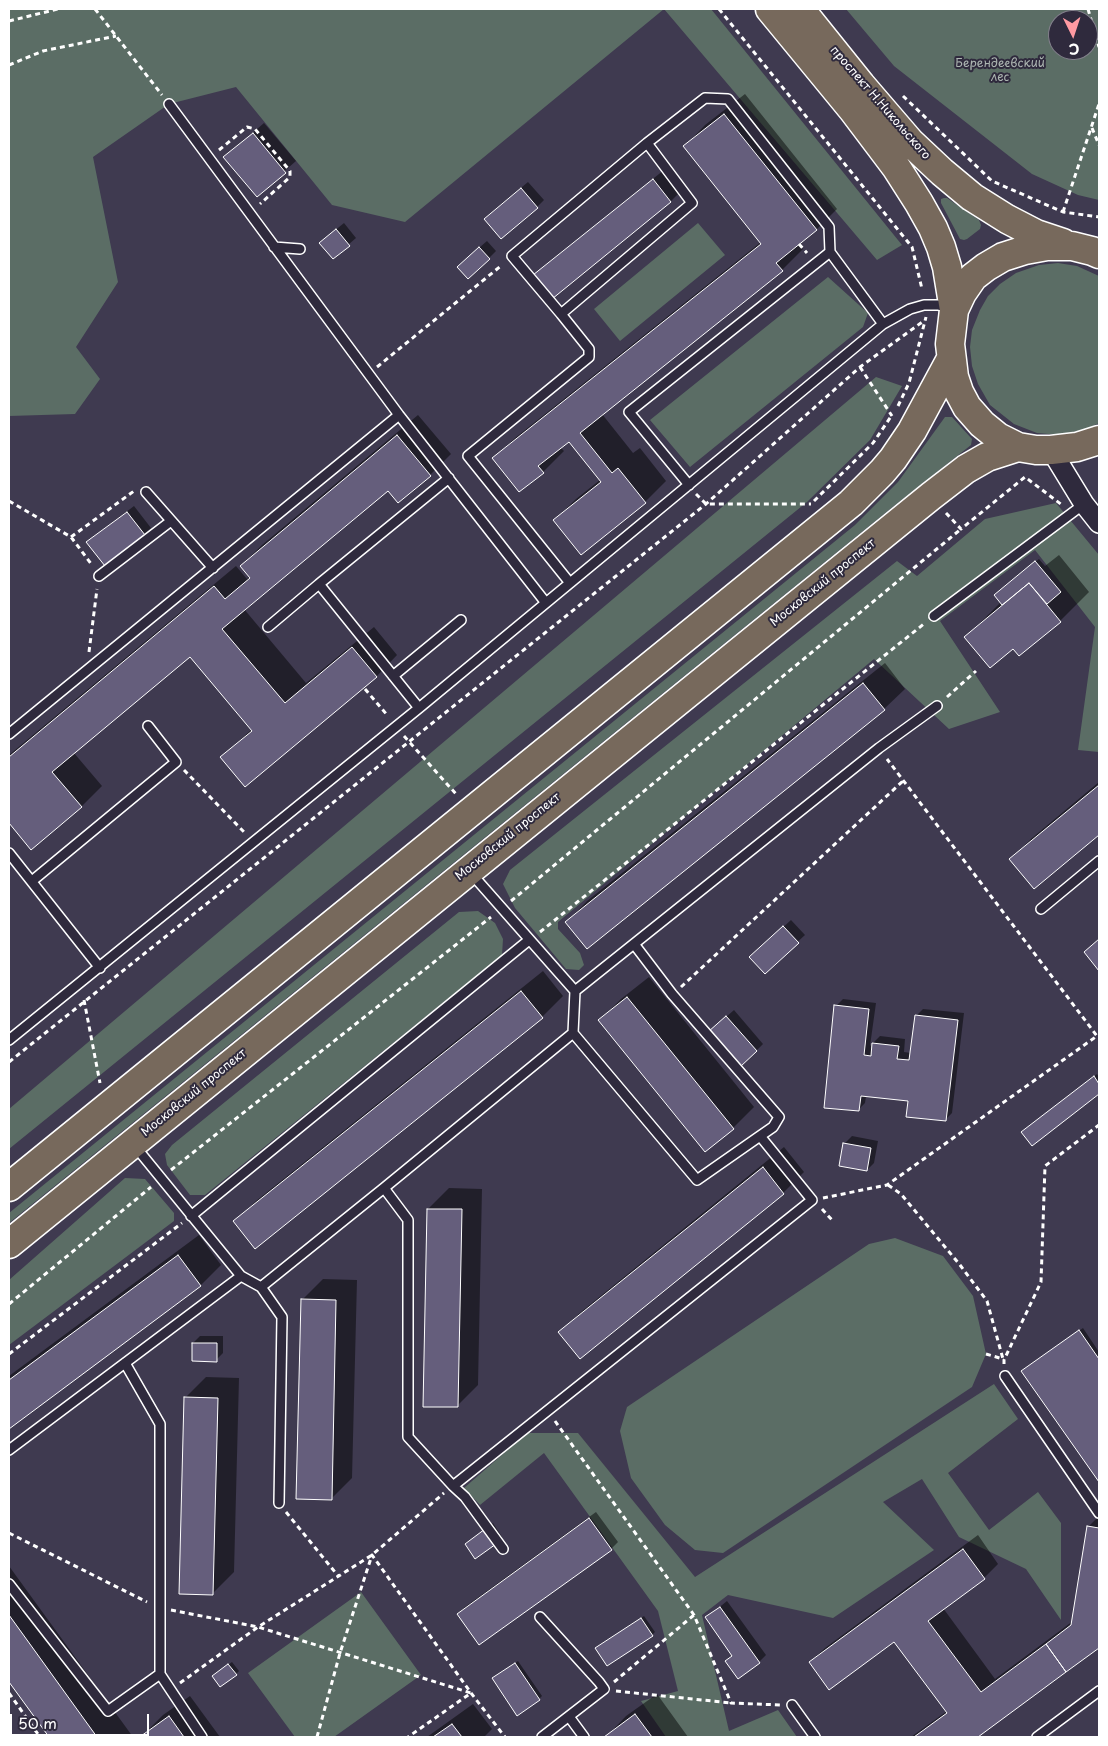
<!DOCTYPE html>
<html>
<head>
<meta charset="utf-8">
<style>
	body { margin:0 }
	#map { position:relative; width:1108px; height:1746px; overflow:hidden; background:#3f3a50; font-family:"Playpen Sans",sans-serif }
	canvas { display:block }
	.frame { position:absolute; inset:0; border:10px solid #fff; pointer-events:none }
	.north { position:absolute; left:1048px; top:10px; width:50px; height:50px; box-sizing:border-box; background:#2f2a3d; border:1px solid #827f8b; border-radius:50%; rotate:176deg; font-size:14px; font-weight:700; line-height:20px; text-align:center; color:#fff }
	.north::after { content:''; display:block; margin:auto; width:18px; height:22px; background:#ff9aa2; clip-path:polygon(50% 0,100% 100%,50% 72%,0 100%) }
	.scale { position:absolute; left:10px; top:1714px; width:139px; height:22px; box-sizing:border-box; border:2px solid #fff; border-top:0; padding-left:6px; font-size:15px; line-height:18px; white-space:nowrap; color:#fff; -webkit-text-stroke:4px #2f2a3d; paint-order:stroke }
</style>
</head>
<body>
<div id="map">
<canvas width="1108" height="1746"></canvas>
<div class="frame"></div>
<div class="north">С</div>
<div class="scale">50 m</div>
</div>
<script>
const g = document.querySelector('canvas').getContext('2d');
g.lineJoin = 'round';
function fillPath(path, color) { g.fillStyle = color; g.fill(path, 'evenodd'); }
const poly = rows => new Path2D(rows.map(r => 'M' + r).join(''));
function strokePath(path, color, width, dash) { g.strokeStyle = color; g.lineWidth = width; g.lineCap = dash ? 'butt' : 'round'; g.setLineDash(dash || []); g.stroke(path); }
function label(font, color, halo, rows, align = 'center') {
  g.font = font + ' "Playpen Sans",sans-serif'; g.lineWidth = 4; g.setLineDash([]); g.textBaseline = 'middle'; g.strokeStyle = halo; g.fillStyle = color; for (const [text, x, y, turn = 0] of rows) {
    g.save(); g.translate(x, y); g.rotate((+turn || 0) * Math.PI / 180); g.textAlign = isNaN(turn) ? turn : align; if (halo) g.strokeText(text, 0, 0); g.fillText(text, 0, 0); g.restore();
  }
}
fillPath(poly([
	[9,9,711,9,902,245,877,260,664,9,405,222,332,205,236,87,169,104,93,157,118,282,76,347,100,379,75,414,9,416],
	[846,9,1099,9,1099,200,1078,195,1032,174,894,66],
	[1058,20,1088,20,1088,50,1058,50],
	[944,198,947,198,979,220,981,225,980,229,967,239,964,240,960,239,941,203,941,199],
	[698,223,725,255,620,341,594,309],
	[1058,263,1077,266,1099,276,1099,423,1087,429,1060,435,1037,433,1014,424,990,405,978,384,972,366,970,347,972,330,980,310,988,296,1000,284,1016,273,1039,265],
	[828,277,868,313,863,327,690,467,650,420],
	[876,377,902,386,870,440,807,502,9,1149,9,1109],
	[945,417,952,417,972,439,971,445,889,510,9,1223,9,1213,855,525,898,482],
	[1056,503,1099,555,1099,752,1078,750,1095,627,1035,550,940,621,1000,712,949,729,874,659,558,922,558,929,580,953,584,965,579,970,566,969,515,908,503,884,510,870,897,561,917,576,985,519],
	[478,911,495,923,503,939,502,955,205,1195,190,1195,167,1165,165,1154,172,1145,459,912],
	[125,1178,145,1179,174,1213,174,1221,9,1345,9,1280],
	[895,1238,943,1256,973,1296,986,1354,972,1387,723,1553,695,1550,665,1525,631,1478,620,1431,627,1407,869,1244],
	[994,1384,1018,1419,948,1473,989,1530,1038,1492,1061,1523,1061,1620,1026,1569,959,1537,922,1479,883,1502,934,1550,833,1618,728,1595,702,1615,729,1731,778,1710,797,1737,666,1737,641,1701,678,1691,658,1611,544,1453,480,1505,464,1488,527,1433,578,1433,695,1577],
	[361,1592,421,1675,334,1737,295,1737,248,1673]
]), '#5b6d65');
fillPath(poly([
	[745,94,837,209,816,230,798,244,803,249,782,270,602,414,633,453,640,448,666,481,645,502,581,553,555,520,576,499,600,480,569,440,560,447,564,451,543,472,519,490,494,458,515,438,761,242,685,146,705,125],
	[264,123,296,161,257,195,225,157],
	[664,170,681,191,671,201,535,275,545,265],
	[528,182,544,200,537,207,492,212],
	[344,223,356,238,333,258,328,236],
	[487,241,496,251,489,258,465,260],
	[418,415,451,454,430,475,398,502,388,489,244,609,306,683,374,627,397,655,377,676,245,786,222,757,252,729,190,655,74,753,102,786,81,807,31,848,9,821,9,755,236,566,247,579,250,576,241,566,262,545],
	[134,506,151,528,144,534,95,536],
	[1059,555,1089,592,1060,621,1019,654,1013,647,966,637,1001,602,998,592,1039,559,1045,566],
	[885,663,905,689,884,709,587,947,567,922,587,901],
	[1099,782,1099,834,1034,887,1011,859,1032,838],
	[791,920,805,935,765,972,758,950],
	[543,971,563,996,542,1017,255,1247,235,1222,256,1201],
	[649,977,754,1107,733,1128,705,1150,600,1020,621,999],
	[843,999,876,1003,870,1046,880,1036,905,1039,904,1052,911,1053,916,1016,923,1009,964,1013,952,1113,945,1120,909,1100,866,1096,865,1103,858,1110,836,1006],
	[734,1010,763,1044,756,1051,717,1025],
	[1097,1074,1099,1077,1099,1093,1032,1145,1026,1129],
	[852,1136,878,1141,874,1163,867,1170,845,1143],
	[784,1147,804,1172,783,1193,580,1357,560,1332,581,1312],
	[449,1188,482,1189,478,1385,457,1406,428,1209],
	[199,1235,221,1265,200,1286,9,1427,9,1376],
	[323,1279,357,1280,352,1478,331,1499,302,1300],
	[1083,1328,1099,1352,1099,1480,1023,1371],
	[200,1336,223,1336,223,1353,216,1360,193,1343],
	[206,1377,239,1378,234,1572,213,1593,185,1398],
	[596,1512,618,1542,611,1549,458,1614,465,1607],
	[1099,1516,1099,1647,976,1737,911,1737,947,1711,894,1640,810,1662,825,1648,978,1535,998,1564,984,1578,943,1608,995,1679,1073,1621,1088,1527],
	[493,1523,502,1537,495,1543,466,1544],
	[9,1566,133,1737,50,1737,9,1680],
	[727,1601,766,1655,759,1662,726,1661,733,1655,706,1618],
	[644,1616,655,1632,652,1635,600,1645],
	[518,1661,542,1696,539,1699,497,1675],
	[232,1662,239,1671,236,1674,217,1673],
	[657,1694,688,1737,606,1737,626,1716],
	[190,1696,220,1737,143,1737,142,1736,163,1715],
	[473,1704,492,1729,484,1737,427,1737]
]), '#0007');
const building = poly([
	[724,114,817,230,776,263,783,271,580,433,612,473,618,468,646,503,581,555,553,520,601,482,569,442,538,466,544,473,519,492,492,458,761,244,683,146,724,114],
	[253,133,286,173,257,197,223,157,253,133],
	[653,179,671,202,552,299,533,275,653,179],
	[521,188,538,208,501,239,484,219,521,188],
	[336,229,350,246,333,259,319,243,336,229],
	[479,247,490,259,468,279,457,267,479,247],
	[397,435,431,476,398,503,388,491,222,629,285,703,352,647,377,677,245,787,220,757,252,731,190,657,52,772,82,807,31,850,9,823,9,757,214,586,225,599,250,578,240,566,397,435],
	[127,512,145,535,105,566,86,542,127,512],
	[1035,561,1061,592,1047,604,1029,583,1002,605,994,595,1035,561],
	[1029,583,1061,622,1019,656,1013,649,990,668,964,637,1029,583],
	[863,683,885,710,587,949,565,922,863,683],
	[1099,785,1099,835,1034,889,1009,859,1099,785],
	[783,926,799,943,765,974,749,957,783,926],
	[1099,939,1099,971,1084,952,1099,939],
	[521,991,543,1018,255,1249,233,1221,521,991],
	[627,997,734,1129,705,1152,598,1020,627,997],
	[834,1005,869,1009,864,1055,871,1056,872,1043,899,1046,897,1059,909,1060,915,1015,958,1020,946,1121,906,1117,908,1101,861,1096,859,1111,824,1108,834,1005],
	[726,1016,757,1051,740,1067,708,1032,726,1016],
	[1094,1076,1099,1084,1099,1094,1032,1146,1021,1132,1094,1076],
	[843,1143,871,1148,867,1171,839,1166,843,1143],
	[763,1167,784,1194,580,1359,558,1332,763,1167],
	[427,1209,462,1209,458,1407,423,1407,427,1209],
	[178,1255,201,1286,9,1429,9,1380,178,1255],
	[301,1299,336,1300,332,1500,296,1499,301,1299],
	[1079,1330,1099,1359,1099,1482,1021,1371,1079,1330],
	[192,1343,217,1343,217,1362,192,1361,192,1343],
	[184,1397,218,1398,213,1595,179,1594,184,1397],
	[589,1518,612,1550,479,1645,457,1614,589,1518],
	[1087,1526,1099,1528,1099,1648,1066,1672,1046,1644,1071,1625,1087,1526],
	[485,1529,496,1544,475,1559,465,1544,485,1529],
	[963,1549,985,1579,928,1621,981,1692,1046,1644,1066,1672,978,1737,914,1737,947,1713,894,1642,829,1690,809,1662,963,1549],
	[720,1607,760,1663,738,1679,725,1661,732,1656,705,1617,720,1607],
	[9,1615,97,1737,49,1737,9,1682,9,1615],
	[641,1618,653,1636,607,1666,595,1648,641,1618],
	[515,1663,540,1700,517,1716,492,1678,515,1663],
	[228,1664,237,1675,220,1687,212,1676,228,1664],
	[635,1714,652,1737,604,1737,635,1714],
	[169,1716,184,1737,142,1737,141,1736,169,1716],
	[452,1724,462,1737,433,1737,452,1724]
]);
fillPath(building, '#655e7c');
strokePath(building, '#fff', 1);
const lane = poly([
	[169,104,399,415,546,603],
	[274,247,300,249],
	[830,252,883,324],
	[561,314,512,256,647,143],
	[146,492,213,568],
	[99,576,171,521],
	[570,583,468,456,589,357,589,349,561,314,692,203,647,143,705,98,728,99,829,227,830,252,629,412,689,485],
	[934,616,1084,504],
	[268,627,319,584],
	[393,676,461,620],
	[419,708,319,584,449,478],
	[9,734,399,415],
	[9,853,100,968],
	[32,881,176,762,148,726],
	[1041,909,1099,861],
	[634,944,672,994,779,1117,773,1127,760,1136],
	[575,991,879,748,937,706],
	[9,1040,419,708,883,324,910,309,924,305,938,305,949,308],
	[134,1145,241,1276,261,1287,384,1188,573,1033,575,991,470,872],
	[384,1188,408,1220,408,1437,453,1486,812,1200,760,1136,697,1180,573,1033],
	[191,1216,529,940],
	[261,1287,282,1317,279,1503],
	[125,1363,160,1424,160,1674,202,1737],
	[1005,1376,1099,1513],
	[9,1450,241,1276],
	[453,1486,465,1497,503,1549],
	[9,1584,108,1711,160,1674],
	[540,1617,599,1682,604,1689,542,1737],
	[792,1705,815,1737],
	[570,1718,584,1737],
	[1037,1737,1099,1691]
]);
const street = poly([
	[1051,450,1084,504,1099,523]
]);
const primary = poly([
	[770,9,853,110,896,167,919,203,933,228,941,247,947,267,954,310],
	[800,9,861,85,910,142,942,172,972,197,1007,219,1036,234,1063,243],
	[1099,254,1092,251,1072,246,1047,246,1025,250,1003,257,986,267,973,277,962,293,954,310,950,344,954,377,959,392,967,407,982,424,998,437,1018,447,1036,450,1051,450,1077,447,1099,440],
	[9,1187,851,503,882,472,893,459,912,431,951,359],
	[9,1244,931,496,966,469,987,457,1018,447]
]);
strokePath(lane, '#fff', 12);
strokePath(street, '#fff', 22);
strokePath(primary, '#fff', 31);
strokePath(poly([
	[95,9,162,95],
	[719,9,912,247,922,289],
	[1088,9,1099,47],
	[9,21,58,9],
	[9,65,43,51,116,36],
	[903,96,992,181,1063,212,1099,217],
	[1092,128,1099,145],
	[219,150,247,127,255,129,290,171,290,177,260,204],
	[1063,212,1099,104],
	[799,244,807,253],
	[377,367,502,265],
	[860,367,892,416],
	[898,406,909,383,926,317],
	[696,494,706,504,811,504],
	[9,501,71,537,92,565],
	[814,501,873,443,892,415],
	[946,513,961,529,1025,477,1062,505],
	[71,537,134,491],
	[89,652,97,589],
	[365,689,388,716],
	[947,697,976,671],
	[404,736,456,794],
	[184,770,244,832],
	[511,901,961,529],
	[540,932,925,623],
	[681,987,904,780],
	[84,1000,100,1083],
	[9,1062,706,504,860,367,925,320],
	[171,1170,491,917],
	[888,1185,901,1194,960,1265,987,1301,1003,1359],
	[823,1198,887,1185,1097,1036,887,759],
	[822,1209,832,1220],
	[9,1304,151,1187],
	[9,1354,182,1223],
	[986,1354,1003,1359],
	[1004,1364,1004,1360,1041,1282,1045,1166,1099,1125],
	[555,1421,694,1615,731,1703,781,1705],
	[286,1512,339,1577],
	[9,1533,147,1602],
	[171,1610,258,1627,471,1693,408,1737],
	[614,1682,694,1615],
	[180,1683,258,1627,372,1555,444,1493],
	[616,1691,731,1703],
	[9,1693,40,1737],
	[317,1737,340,1653,372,1555,471,1693,505,1737]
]), '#fff', 3, [5, 4]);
strokePath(lane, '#2f2a3d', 9);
strokePath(street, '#2f2a3d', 19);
strokePath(primary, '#77695c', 28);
label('12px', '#adb6b2', '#2f2a3d', [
	["Берендеевский",1000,64],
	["лес",1000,78]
]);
label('12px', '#fff', '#2f2a3d', [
	["проспект Н.Никольского",880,103,49],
	["Московский проспект",823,583,-39],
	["Московский проспект",508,837,-39],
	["Московский проспект",194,1093,-39]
]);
</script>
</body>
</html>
